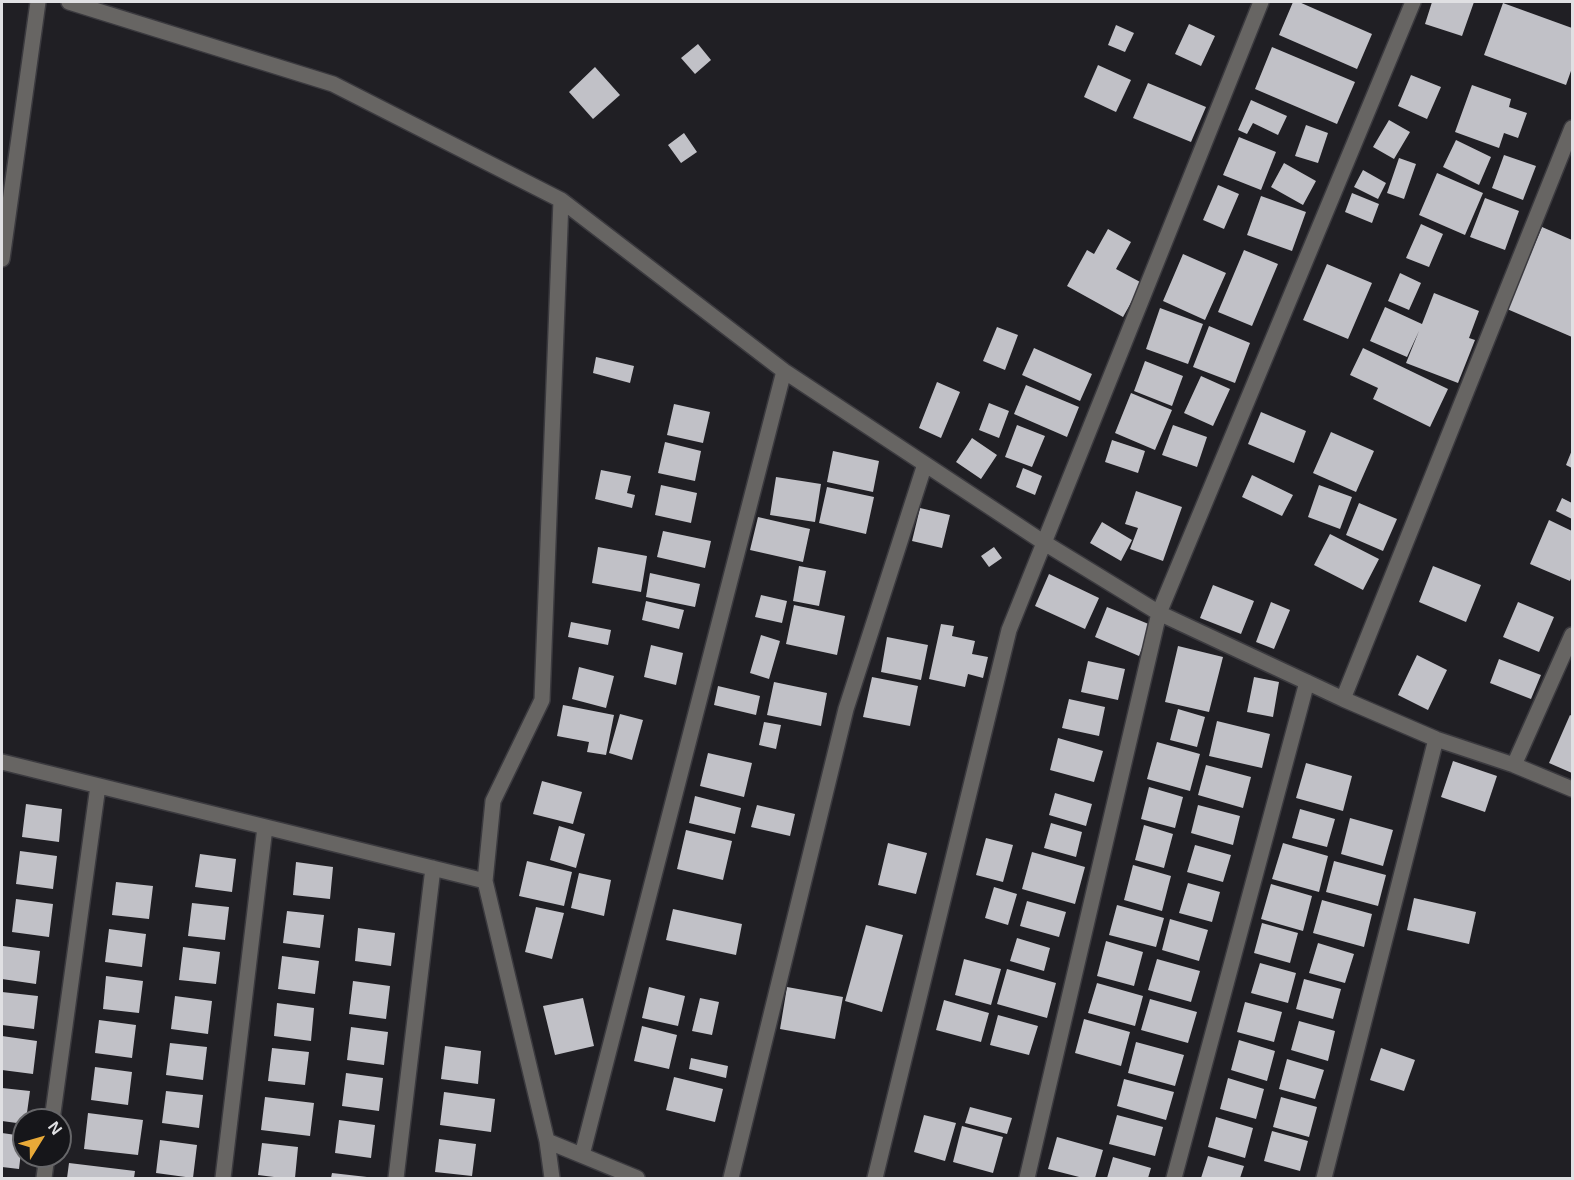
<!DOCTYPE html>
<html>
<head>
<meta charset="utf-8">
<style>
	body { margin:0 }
	#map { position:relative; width:1574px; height:1180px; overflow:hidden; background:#201f24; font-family:Arial,sans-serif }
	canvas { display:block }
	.frame { position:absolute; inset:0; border:3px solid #e0e0e3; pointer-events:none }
	.north { position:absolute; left:12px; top:1108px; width:60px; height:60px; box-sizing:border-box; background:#16161a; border:2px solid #67676a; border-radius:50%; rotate:53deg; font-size:16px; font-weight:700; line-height:24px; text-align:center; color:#e0e0e3 }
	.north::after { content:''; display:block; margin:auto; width:21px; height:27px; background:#e9aa38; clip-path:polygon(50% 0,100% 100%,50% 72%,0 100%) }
</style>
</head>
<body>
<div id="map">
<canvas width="1574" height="1180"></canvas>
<div class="frame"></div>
<div class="north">N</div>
</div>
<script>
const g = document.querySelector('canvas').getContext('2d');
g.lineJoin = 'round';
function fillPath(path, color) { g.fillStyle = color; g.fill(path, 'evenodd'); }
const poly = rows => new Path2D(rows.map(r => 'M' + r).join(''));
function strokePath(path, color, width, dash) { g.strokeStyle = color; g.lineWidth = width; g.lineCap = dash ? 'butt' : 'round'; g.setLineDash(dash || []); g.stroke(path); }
fillPath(poly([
	[1293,2,1299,2,1372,34,1357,69,1279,35],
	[1432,2,1474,2,1462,36,1425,24],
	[1503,3,1572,28,1572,68,1566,85,1484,55],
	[1189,24,1215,36,1201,66,1175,54],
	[1116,25,1134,33,1125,52,1108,45],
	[698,44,711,60,695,74,681,58],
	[1272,47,1355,82,1337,124,1255,89],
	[1098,65,1131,80,1116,112,1084,97],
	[595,67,620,95,593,119,569,92],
	[1411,75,1441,87,1427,119,1398,106],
	[1148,83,1206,107,1191,142,1133,118],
	[1472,85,1511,99,1509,107,1527,113,1518,138,1504,133,1499,148,1455,132],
	[1251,100,1287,116,1278,135,1253,123,1247,134,1238,130],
	[1389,120,1410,132,1394,159,1373,147],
	[1306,125,1328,133,1318,163,1295,156],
	[684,133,697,152,681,163,668,145],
	[1239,137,1276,152,1261,190,1223,175],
	[1456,140,1491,157,1479,185,1443,167],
	[1504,155,1536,166,1523,200,1492,188],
	[1399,158,1416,164,1404,199,1387,193],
	[1284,163,1316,181,1303,205,1271,187],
	[1363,170,1386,183,1378,199,1354,187],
	[1437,173,1483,193,1465,235,1419,215],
	[1218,185,1239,194,1224,229,1203,220],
	[1352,193,1379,204,1372,223,1345,212],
	[1261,196,1306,212,1292,251,1247,235],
	[1485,198,1519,211,1505,250,1470,237],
	[1421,224,1443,234,1429,267,1406,258],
	[1542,227,1572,240,1572,337,1507,309],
	[1108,229,1131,242,1116,269,1142,283,1123,317,1067,286,1087,250,1094,254],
	[1244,250,1278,264,1252,326,1218,312],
	[1183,254,1226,273,1205,320,1163,301],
	[1327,264,1372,283,1348,339,1303,320],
	[1400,273,1421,283,1409,310,1388,301],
	[1434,293,1479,311,1469,338,1475,340,1458,383,1406,363,1419,331,1407,357,1370,341,1385,307,1422,324],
	[1160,308,1203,324,1188,364,1146,349],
	[1209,326,1250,343,1235,383,1193,367],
	[997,327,1018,335,1005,370,983,361],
	[1034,348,1092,374,1080,401,1022,375],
	[1363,348,1448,389,1430,427,1373,399,1378,388,1350,375],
	[596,357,634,366,630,383,593,373],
	[1145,361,1183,376,1172,406,1134,391],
	[1201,376,1230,389,1213,426,1184,413],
	[937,382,960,392,941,438,919,428],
	[1026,385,1079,407,1067,437,1014,414],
	[1131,393,1172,410,1155,450,1115,433],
	[989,403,1009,411,999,438,979,430],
	[674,404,710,412,703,443,667,435],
	[1261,412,1306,431,1294,463,1248,444],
	[1017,425,1045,436,1032,467,1005,457],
	[1173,425,1207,437,1197,467,1162,455],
	[1331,432,1374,451,1356,492,1313,473],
	[972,438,997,455,981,479,956,462],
	[1112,440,1145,451,1138,473,1105,462],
	[665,442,701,451,695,481,658,473],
	[1572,450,1572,468,1566,465],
	[833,451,879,461,873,492,827,482],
	[1023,468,1042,476,1035,495,1016,487],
	[601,470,631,476,627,493,635,495,632,508,595,499],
	[1252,475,1293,495,1282,516,1242,497],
	[776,477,821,484,815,522,770,515],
	[661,485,697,493,691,523,655,515],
	[1319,485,1352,497,1340,529,1308,517],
	[827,487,874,497,866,534,819,523],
	[1136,491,1182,507,1163,561,1130,549,1138,528,1125,524],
	[1562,498,1572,503,1572,519,1556,511],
	[1359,503,1397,519,1383,551,1346,535],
	[920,508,950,515,942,548,912,541],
	[758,517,810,529,803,562,750,550],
	[1549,520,1572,531,1572,576,1570,581,1530,564],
	[1102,522,1132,540,1121,561,1090,543],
	[663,531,711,541,705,568,657,557],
	[1330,534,1379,559,1363,590,1314,565],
	[598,547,647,556,641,592,592,583],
	[994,547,1002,558,989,567,981,556],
	[799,566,826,571,819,606,793,601],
	[1433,566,1481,585,1466,622,1419,602],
	[650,573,700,584,695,607,646,597],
	[1049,574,1099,598,1085,629,1035,606],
	[1213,585,1254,601,1241,634,1200,618],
	[761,595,787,601,782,623,755,617],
	[646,601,684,610,679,629,642,620],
	[1271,602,1290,610,1274,649,1256,642],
	[1518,602,1554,617,1539,652,1503,637],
	[794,605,845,616,837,655,786,644],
	[1107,607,1151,625,1139,656,1095,637],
	[571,622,611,630,608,645,568,637],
	[941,624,954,626,952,636,975,641,972,654,988,657,983,678,968,674,965,687,929,679],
	[761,635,780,641,769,679,750,673],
	[887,637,928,645,921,680,881,672],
	[651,645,683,653,676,685,644,677],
	[1178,646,1223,657,1209,712,1165,702],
	[1417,655,1447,670,1428,710,1398,695],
	[1499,659,1541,675,1531,699,1490,683],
	[1088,661,1125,669,1118,700,1081,692],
	[579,667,614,676,606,708,572,699],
	[872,677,918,686,910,726,863,717],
	[1254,677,1279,682,1273,717,1247,712],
	[774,682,827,693,821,726,767,715],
	[718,686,760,696,756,715,714,705],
	[1069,699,1105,707,1099,736,1062,728],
	[563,705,614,715,606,755,587,752,589,742,557,736],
	[1178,709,1205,717,1197,747,1170,740],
	[620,714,643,720,632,760,609,753],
	[1570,715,1572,716,1572,773,1549,763],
	[1217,721,1270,734,1262,768,1209,756],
	[764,722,781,725,776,749,759,745],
	[1058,738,1103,751,1094,782,1050,770],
	[1157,742,1200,754,1190,791,1147,779],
	[708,753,752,763,744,797,700,786],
	[1453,761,1497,776,1485,812,1441,797],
	[1306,763,1352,776,1343,811,1296,798],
	[1206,765,1251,777,1243,808,1198,795],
	[542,781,582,792,573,824,533,814],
	[1149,787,1183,797,1175,828,1141,819],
	[1055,793,1092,804,1086,826,1049,815],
	[695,796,741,808,735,834,689,823],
	[26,804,62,809,59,842,22,837],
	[757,805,795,814,790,836,751,827],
	[1198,805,1240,816,1233,845,1191,833],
	[1300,809,1335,819,1327,847,1292,838],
	[1350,818,1393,830,1383,866,1341,854],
	[1051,823,1082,832,1076,857,1044,848],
	[1144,825,1173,834,1164,868,1135,860],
	[559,826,585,834,576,868,550,860],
	[686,830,732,841,723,880,677,869],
	[986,838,1013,845,1003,882,976,875],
	[888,843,927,853,916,894,878,885],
	[1283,843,1328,856,1319,892,1272,879],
	[1195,845,1231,855,1223,882,1187,872],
	[20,851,57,856,53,889,16,884],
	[1032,852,1085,867,1075,904,1022,889],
	[200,854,236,859,232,892,195,887],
	[527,861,572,872,564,906,519,896],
	[1334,861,1386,875,1378,906,1326,892],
	[296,862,333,867,330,899,293,895],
	[1133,865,1171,876,1162,911,1124,900],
	[579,873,611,880,604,916,571,908],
	[116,882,153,886,149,919,112,915],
	[1188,883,1220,892,1212,922,1179,913],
	[1271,884,1312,896,1303,931,1261,919],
	[994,887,1017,894,1008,925,985,918],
	[1414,898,1476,912,1469,944,1407,930],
	[16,899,53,904,49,937,12,932],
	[1322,900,1372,914,1364,947,1313,933],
	[1027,901,1066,912,1059,937,1020,926],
	[192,903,229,907,225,940,188,936],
	[1117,905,1164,918,1156,947,1109,935],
	[536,907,564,913,552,959,525,952],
	[673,909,742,924,736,955,666,940],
	[287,911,324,915,320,948,283,943],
	[1170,919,1208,930,1199,961,1162,950],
	[1262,923,1298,933,1290,963,1254,953],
	[866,925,903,935,882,1012,845,1001],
	[358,928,395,933,391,966,355,961],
	[109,929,146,934,142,967,105,962],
	[1017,938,1050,948,1044,971,1010,961],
	[1106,941,1143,952,1134,986,1097,976],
	[1318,943,1354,954,1345,983,1309,973],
	[3,946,40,951,36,984,2,979],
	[183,947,220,952,216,984,179,980],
	[282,956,319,961,315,994,278,989],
	[964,959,1001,969,991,1005,955,995],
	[1157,959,1200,971,1191,1002,1148,990],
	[1260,963,1296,973,1288,1003,1251,993],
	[1007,969,1056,983,1047,1018,997,1004],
	[106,976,143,981,139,1013,103,1009],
	[1304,979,1341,989,1333,1019,1296,1009],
	[353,981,390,986,386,1019,349,1014],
	[1097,983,1143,996,1135,1026,1088,1013],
	[649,987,685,996,678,1026,642,1018],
	[787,987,843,997,835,1039,780,1029],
	[2,992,38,996,34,1029,2,1025],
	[175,996,212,1001,208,1034,171,1029],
	[583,998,594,1046,555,1055,543,1006],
	[700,998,719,1002,712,1035,692,1031],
	[1150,999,1197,1012,1188,1043,1141,1030],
	[944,1000,989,1013,981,1042,936,1030],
	[1245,1002,1282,1012,1274,1042,1237,1032],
	[277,1003,314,1008,311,1041,274,1036],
	[998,1015,1038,1026,1029,1055,990,1045],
	[1084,1019,1130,1032,1121,1066,1075,1053],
	[99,1020,136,1025,132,1058,95,1053],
	[1299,1021,1335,1031,1328,1061,1291,1050],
	[642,1026,677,1035,669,1069,634,1061],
	[351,1027,388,1032,384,1065,347,1060],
	[2,1036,37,1041,33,1074,2,1070],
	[1239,1040,1275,1051,1267,1081,1231,1070],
	[1136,1042,1184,1055,1175,1086,1128,1073],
	[170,1043,207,1047,203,1080,166,1075],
	[445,1046,481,1051,478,1084,441,1079],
	[272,1048,309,1052,305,1085,268,1081],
	[1381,1048,1415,1060,1404,1091,1370,1080],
	[691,1058,728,1066,726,1078,689,1069],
	[1287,1059,1324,1070,1315,1099,1279,1089],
	[95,1067,132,1072,128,1105,91,1100],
	[346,1073,383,1078,379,1111,342,1106],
	[674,1077,723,1089,715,1122,666,1110],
	[1228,1078,1264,1089,1256,1119,1220,1109],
	[1124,1079,1174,1092,1166,1120,1117,1106],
	[2,1088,30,1091,26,1120,24,1120,24,1124,2,1121],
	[166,1091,203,1095,199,1128,162,1123],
	[444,1092,495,1099,491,1132,440,1125],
	[265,1097,314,1103,310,1136,261,1130],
	[1281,1097,1317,1107,1309,1137,1273,1127],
	[970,1107,1012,1118,1007,1134,965,1123],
	[88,1113,143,1120,138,1155,84,1149],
	[924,1115,956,1123,945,1161,914,1152],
	[1117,1115,1163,1127,1155,1156,1109,1144],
	[1216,1117,1253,1128,1245,1158,1208,1147],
	[339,1120,375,1125,371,1158,335,1153],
	[962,1126,1003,1137,993,1173,953,1162],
	[1272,1131,1308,1141,1300,1171,1264,1161],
	[2,1133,23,1136,19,1169,2,1167],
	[1057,1137,1103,1150,1095,1178,1083,1178,1048,1169],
	[439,1139,476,1144,472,1176,435,1172],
	[160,1140,197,1145,193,1178,156,1173],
	[262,1143,298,1147,295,1178,282,1178,258,1175],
	[1208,1156,1244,1166,1240,1178,1201,1178],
	[1113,1157,1151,1168,1148,1178,1107,1178],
	[69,1163,135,1171,134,1178,67,1178],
	[332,1173,367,1177,367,1178,331,1178]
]), '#c1c1c7');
const minor = poly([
	[69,2,333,84,561,200,784,371,1043,542,1159,613,1343,699,1436,739,1514,765,1572,789],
	[2,259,38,2],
	[1343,699,1572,128],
	[2,762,485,881,547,1141,637,1178],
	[1514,765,1572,635],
	[485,881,493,801,542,700,561,200],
	[52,1120,98,786],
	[547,1141,552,1178],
	[582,1155,784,371],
	[44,1178,47,1156],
	[223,1178,265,827],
	[396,1178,433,868],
	[731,1178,846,709,925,464],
	[875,1178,1009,630,1261,2],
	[1027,1178,1159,613,1413,2],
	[1174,1178,1307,682],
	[1324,1178,1436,739]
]);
strokePath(minor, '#3b3a3f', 18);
strokePath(minor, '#676563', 15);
</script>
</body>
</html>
